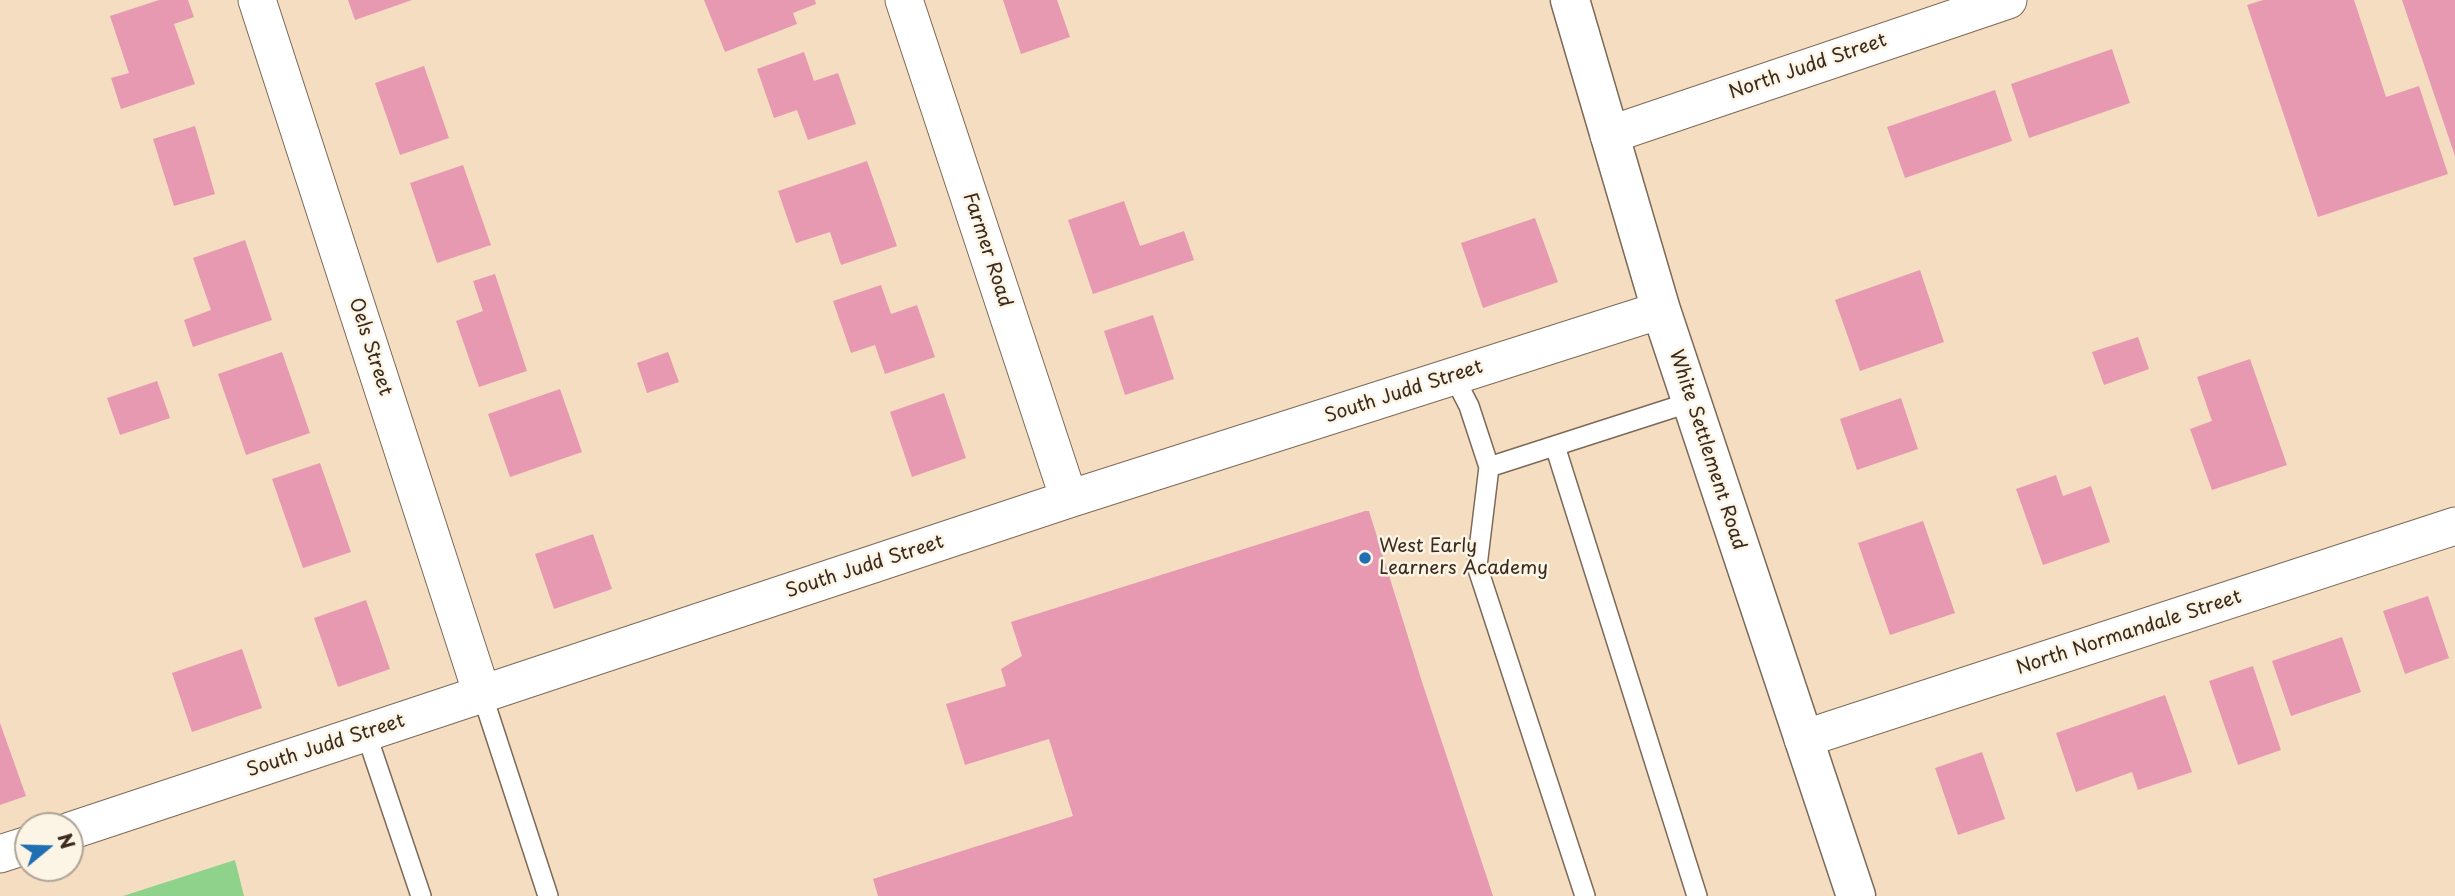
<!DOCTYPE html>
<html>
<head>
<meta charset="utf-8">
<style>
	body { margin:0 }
	#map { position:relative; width:2455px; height:896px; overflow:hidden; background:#f5ddc1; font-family:"Playpen Sans",sans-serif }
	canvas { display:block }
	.north { position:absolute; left:14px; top:812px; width:70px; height:70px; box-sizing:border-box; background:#fcf5e5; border:2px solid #afa495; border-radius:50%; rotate:71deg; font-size:19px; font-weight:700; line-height:28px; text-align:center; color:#3b2a1e }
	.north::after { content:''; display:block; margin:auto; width:24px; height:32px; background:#1f6fb2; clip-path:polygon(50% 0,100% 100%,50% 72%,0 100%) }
</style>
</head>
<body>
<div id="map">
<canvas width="2455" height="896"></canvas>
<div class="north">N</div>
</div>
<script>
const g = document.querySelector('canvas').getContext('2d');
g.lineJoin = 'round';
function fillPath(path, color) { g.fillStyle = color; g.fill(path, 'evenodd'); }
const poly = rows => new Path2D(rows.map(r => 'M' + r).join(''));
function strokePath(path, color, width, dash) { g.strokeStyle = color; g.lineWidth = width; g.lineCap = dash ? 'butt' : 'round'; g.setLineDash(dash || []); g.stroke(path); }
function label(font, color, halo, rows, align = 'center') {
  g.font = font + ' "Playpen Sans",sans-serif'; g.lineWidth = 5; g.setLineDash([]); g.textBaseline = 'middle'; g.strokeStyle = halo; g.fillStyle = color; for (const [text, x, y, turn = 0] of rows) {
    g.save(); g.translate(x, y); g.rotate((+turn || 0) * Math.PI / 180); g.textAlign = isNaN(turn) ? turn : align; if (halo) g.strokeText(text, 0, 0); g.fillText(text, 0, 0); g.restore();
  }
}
fillPath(poly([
	[235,860,244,896,123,896]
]), '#8ed28b');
fillPath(poly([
	[159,0,188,0,194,17,174,24,195,84,121,109,111,78,129,73,110,16],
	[348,0,412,0,355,20],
	[704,0,815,0,816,4,793,13,797,24,725,52],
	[1003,0,1057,0,1070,37,1021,54],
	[2263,0,2354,0,2386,97,2419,86,2448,174,2318,217,2247,5],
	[2402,0,2455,0,2455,156],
	[2112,49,2130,103,2029,138,2011,84],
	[804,52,814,81,838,73,856,124,808,140,797,110,774,118,757,69],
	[424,66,449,138,400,155,375,83],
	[1995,90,2012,141,1905,178,1887,127],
	[195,126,215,194,174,206,153,139],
	[867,161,897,246,841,265,830,232,796,243,778,191],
	[463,165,491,245,437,263,410,183],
	[1124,201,1140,246,1184,231,1194,260,1093,294,1068,220],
	[1535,218,1558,282,1483,308,1461,243],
	[245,240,272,320,193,347,184,320,211,310,193,258],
	[1920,270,1944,342,1860,371,1835,300],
	[495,274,527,371,479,387,456,321,483,311,473,281],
	[881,285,891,314,917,305,935,357,885,374,875,345,851,353,833,301],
	[1153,315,1174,379,1125,395,1104,331],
	[2138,337,2149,369,2104,385,2092,352],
	[282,352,310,433,246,455,218,374],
	[668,352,679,382,647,393,637,363],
	[2250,359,2287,465,2212,490,2190,429,2212,421,2197,377],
	[157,381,170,418,120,435,107,398],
	[560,389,582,452,510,477,488,414],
	[944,393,966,458,912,477,890,412],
	[1901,398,1918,449,1857,470,1840,419],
	[320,463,351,552,303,568,272,479],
	[2056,475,2063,496,2091,486,2110,542,2043,565,2016,489],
	[1365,511,1369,511,1423,685,1493,896,878,896,873,879,1073,816,1049,739,965,765,946,704,1006,686,1001,669,1022,656,1011,622],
	[1923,521,1955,613,1890,635,1858,543],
	[593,534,612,589,554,609,535,554],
	[2428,596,2449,658,2405,674,2383,611],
	[366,600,390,669,338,687,314,618],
	[2342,637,2361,692,2291,716,2272,661],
	[242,649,262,708,192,732,172,673],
	[2253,666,2281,750,2238,765,2209,681],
	[2165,695,2192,772,2138,790,2132,772,2076,792,2056,733],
	[0,723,26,796,0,805],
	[1982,752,2005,819,1958,835,1935,768]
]), '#e799b2');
const lane = poly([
	[1454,377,1469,406,1489,467,1477,566,1585,896],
	[1555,446,1697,896],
	[1489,467,1691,402],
	[482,694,548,896],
	[366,733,421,896]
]);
const street = poly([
	[257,0,482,694],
	[904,0,1069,499],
	[1609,135,2008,0],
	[1803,739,2455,526],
	[70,831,1069,499,1661,310],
	[0,854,28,845]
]);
const secondary = poly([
	[1570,0,1661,310,1856,896]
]);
strokePath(lane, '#7c6957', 22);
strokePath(street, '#7c6957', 39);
strokePath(secondary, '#7c6957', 41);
strokePath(lane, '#fff', 19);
strokePath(street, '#fff', 37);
strokePath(secondary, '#fff', 38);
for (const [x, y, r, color] of [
	[1365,558,7,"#1f6fb2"]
]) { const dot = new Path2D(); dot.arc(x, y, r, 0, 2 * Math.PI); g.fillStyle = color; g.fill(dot); strokePath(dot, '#fcf5e5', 2.5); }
label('19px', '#3b2a1e', '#fcf5e5', [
	["North Judd Street",1808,67,-19],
	["Farmer Road",987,250,72],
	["Oels Street",370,347,72],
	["South Judd Street",1404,392,-18],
	["White Settlement Road",1707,450,72],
	["South Judd Street",865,567,-18],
	["North Normandale Street",2129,633,-18],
	["South Judd Street",326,746,-18]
]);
label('19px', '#3b2a1e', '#fcf5e5', [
	["West Early",1379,547],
	["Learners Academy",1379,569]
], 'left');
</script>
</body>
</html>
